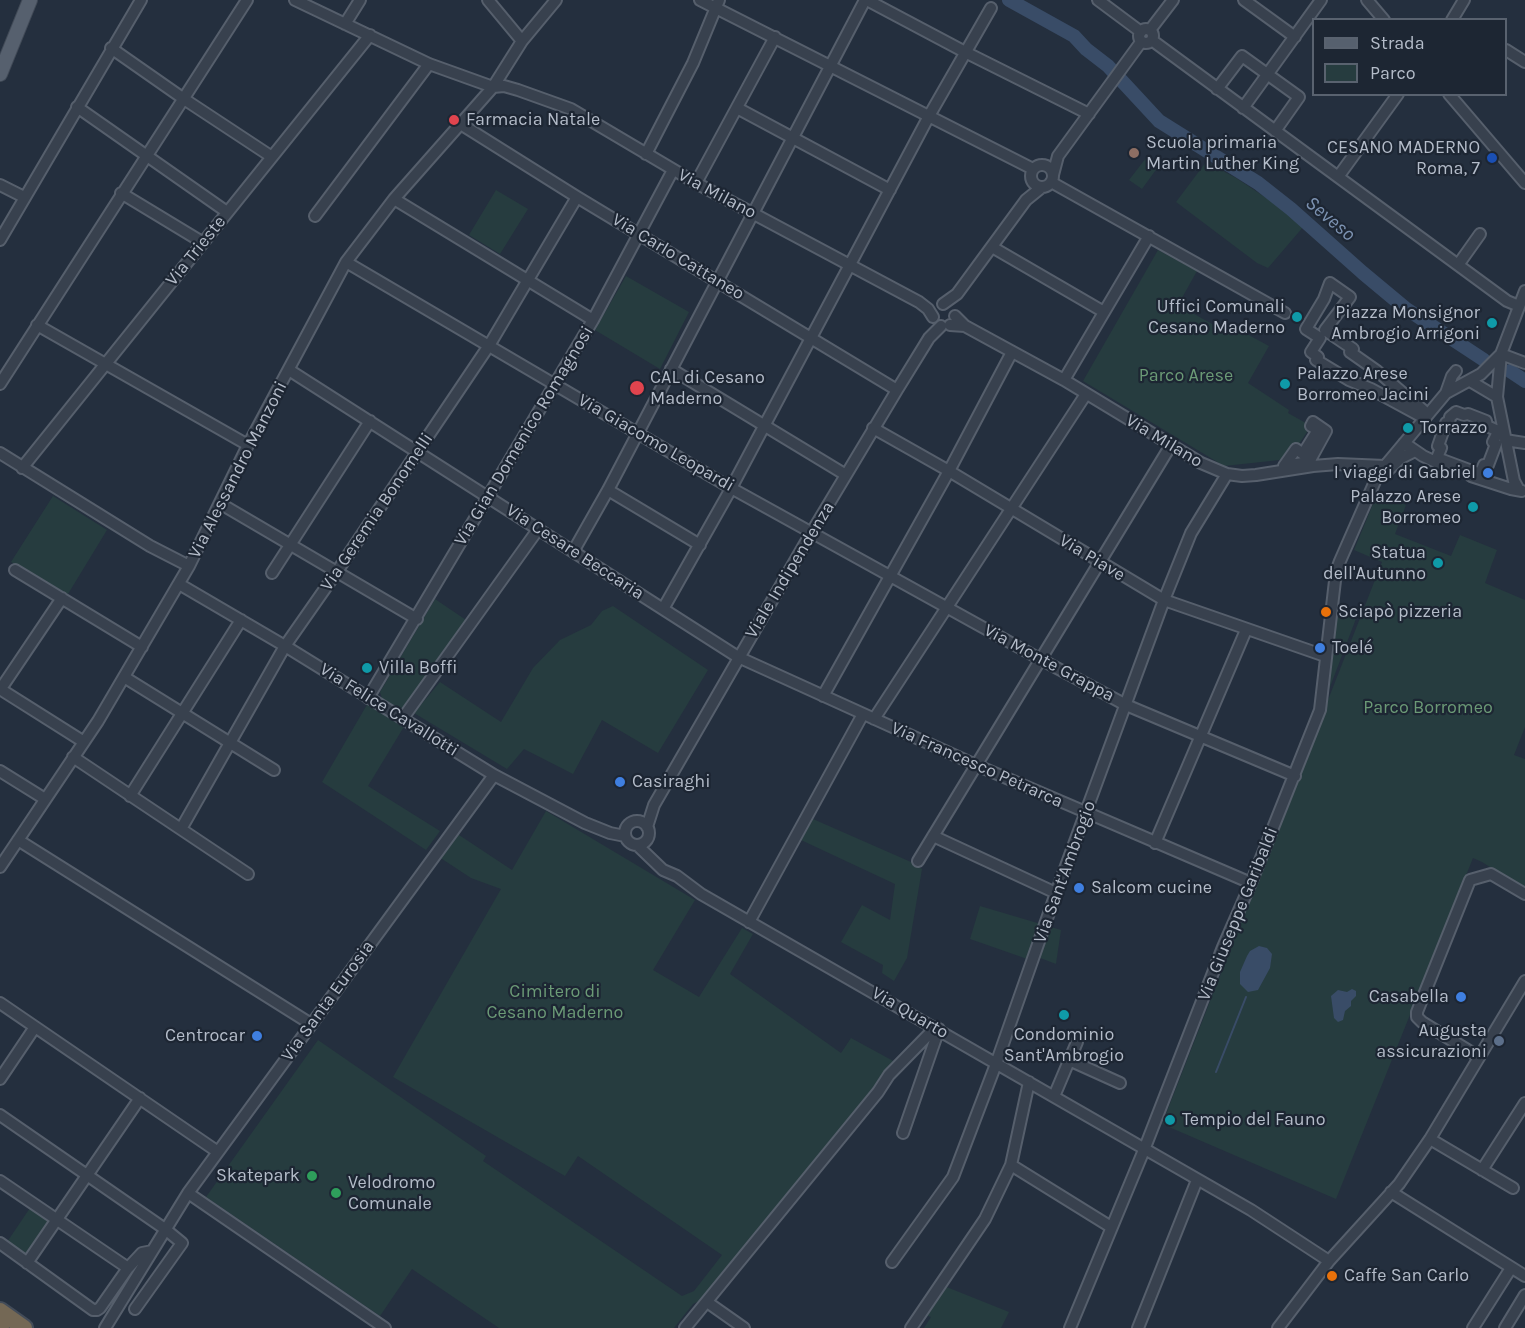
<!DOCTYPE html>
<html>
<head>
<meta charset="utf-8">
<style>
	body { margin:0 }
	#map { position:relative; width:1525px; height:1328px; overflow:hidden; background:#242f3e; font-family:Karla,sans-serif }
	canvas { display:block }
	.legend { position:absolute; left:1312px; top:18px; width:195px; height:78px; box-sizing:border-box; background:#1d2633; border:2px solid #59626f; margin:0; padding:8px 10px; list-style:none; font-size:18px; color:#b4bcc9 }
	.legend li { display:flex; align-items:center; gap:12px; height:30px }
	.legend b { width:30px; border:2px solid #59626f }
</style>
</head>
<body>
<div id="map">
<canvas width="1525" height="1328"></canvas>
<ul class="legend">
<li><b style="height:8px;background:#56606e"></b>Strada</li>
<li><b style="height:16px;background:#263c3f"></b>Parco</li>
</ul>
</div>
<script>
const g = document.querySelector('canvas').getContext('2d');
g.lineJoin = 'round';
function fillPath(path, color) { g.fillStyle = color; g.fill(path, 'evenodd'); }
const poly = rows => new Path2D(rows.map(r => 'M' + r).join(''));
function strokePath(path, color, width, dash) { g.strokeStyle = color; g.lineWidth = width; g.lineCap = dash ? 'butt' : 'round'; g.setLineDash(dash || []); g.stroke(path); }
function label(font, color, halo, rows, align = 'center') {
  g.font = font + ' Karla,sans-serif'; g.lineWidth = 4.5; g.setLineDash([]); g.textBaseline = 'middle'; g.strokeStyle = halo; g.fillStyle = color; for (const [text, x, y, turn = 0] of rows) {
    g.save(); g.translate(x, y); g.rotate((+turn || 0) * Math.PI / 180); g.textAlign = isNaN(turn) ? turn : align; if (halo) g.strokeText(text, 0, 0); g.fillText(text, 0, 0); g.restore();
  }
}
fillPath(poly([
	[1146,158,1158,167,1142,189,1129,180],
	[1206,162,1236,178,1271,201,1304,226,1268,268,1257,263,1176,202],
	[496,190,528,209,500,254,469,235],
	[1158,250,1197,271,1178,305,1221,329,1230,325,1269,346,1248,383,1289,410,1288,413,1311,426,1289,459,1224,466,1083,381],
	[626,276,689,312,660,369,595,330],
	[1378,492,1406,505,1395,534,1451,556,1460,535,1497,550,1485,583,1525,600,1525,727,1514,755,1525,759,1525,889,1482,862,1473,858,1336,1199,1162,1124,1382,562,1354,550],
	[53,496,107,530,68,594,11,562],
	[435,599,469,622,404,711,382,698,380,692],
	[613,606,708,670,658,753,602,720,573,774,524,749,507,769,414,713,440,682,501,722,533,668,560,640,591,625,602,611],
	[1337,609,1357,616,1322,708],
	[368,703,405,725,368,786,440,831,426,850,322,782],
	[546,811,695,900,653,970,699,997,742,928,753,934,730,974,841,1053,851,1038,897,1063,883,1074,874,1089,703,1299,693,1304,674,1328,499,1328,412,1269,380,1316,206,1197,318,1040,486,1156,483,1161,682,1296,694,1291,722,1255,578,1156,565,1176,393,1077,501,889,471,878,439,857,456,833,512,870],
	[813,819,911,862,922,869,907,958,894,981,882,973,883,965,841,942,862,905,890,920,895,884,801,840],
	[980,906,1061,930,1056,964,1035,956,1033,961,970,939],
	[30,1208,49,1221,26,1255,7,1242],
	[944,1286,1009,1312,1001,1328,924,1328,931,1317,926,1315]
]), '#263c3f');
fillPath(poly([
	[1259,946,1267,948,1272,954,1270,968,1258,990,1248,992,1240,984,1240,972,1247,956,1250,951],
	[1352,989,1356,991,1356,996,1351,1001,1351,1006,1345,1011,1343,1020,1338,1022,1334,1018,1331,996,1338,990,1347,992]
]), '#394c67');
strokePath(poly([
	[1216,1072,1246,997]
]), '#394c67', 2);
strokePath(poly([
	[1009,0,1074,36,1086,49,1108,66,1159,121,1258,183,1291,209,1363,273,1405,308,1484,360],
	[1510,371,1525,381]
]), '#394c67', 14);
const minor = poly([
	[295,0,429,64,493,87,504,86,518,90,571,109,696,183,919,302,928,309,933,317],
	[488,0,522,41],
	[700,0,1033,169],
	[867,0,965,52,1089,114],
	[1098,0,1141,32],
	[1244,0,1295,37],
	[1367,0,1384,20],
	[1452,20,1464,0],
	[345,24,360,0],
	'1139 36a7 7 0 1 1 14 0a7 7 0 1 1-14 0Z',
	[1150,30,1173,0],
	[1153,41,1507,301,1519,306],
	[111,48,184,99,272,157],
	[1506,50,1525,62],
	[1217,89,1242,56,1299,97,1275,131],
	[1449,94,1525,183],
	[77,107,227,212],
	[737,108,890,190],
	[1243,108,1321,0],
	[459,123,577,197,897,390],
	[646,154,693,63,719,0],
	'1031 176a11 11 0 1 1 22 0a11 11 0 1 1-22 0Z',
	[1053,175,1058,156,1141,42],
	[1338,177,1398,94],
	[1051,182,1285,313],
	[696,183,775,37],
	[0,185,24,197],
	[121,193,202,242],
	[394,199,593,320],
	[315,216,429,64],
	[0,240,141,0],
	[992,247,1104,312],
	[346,262,731,488,1040,659,1126,705,1295,776],
	[1458,265,1480,234],
	[1330,283,1350,297,1325,330,1353,349,1350,352,1377,371,1423,410,1419,415,1371,389,1349,380,1316,360,1318,357,1311,352,1320,338,1306,329,1324,299,1330,283],
	[943,304,957,294,1026,200,1042,187],
	[955,316,965,326,1064,380,1201,463,1227,474,1242,476,1256,475,1313,466,1338,464,1385,466],
	[37,325,248,445],
	[950,325,965,326],
	[1501,354,1525,363],
	[671,369,846,475],
	[289,370,738,657,976,765,1251,883],
	[1064,380,1149,236],
	[1470,381,1497,397],
	[0,384,247,0],
	[1446,393,1481,374,1501,354],
	[1456,412,1464,415,1468,414,1486,421,1487,426,1496,430,1497,434,1493,442,1496,444,1488,465,1484,465,1480,474,1437,458,1441,448,1438,446,1446,423,1449,423,1450,417,1456,412],
	[1313,422,1326,431,1309,462,1284,466,1296,449,1303,454,1318,430,1311,426,1313,422],
	[873,428,949,471,1164,600,1325,656],
	[1505,440,1525,443],
	[1404,443,1423,456,1442,465],
	[0,453,150,546,189,566],
	[22,468,370,35],
	[1388,470,1401,458,1415,451],
	[1471,476,1511,489,1522,491],
	[608,490,700,545],
	[1519,490,1514,481,1497,397,1501,354,1525,291],
	[221,504,417,619],
	[574,550,608,490,865,0],
	[15,570,142,647],
	[272,573,370,421],
	[179,584,285,646,494,775,585,823,610,833,625,836],
	[663,609,728,494,929,116,991,8],
	[124,677,274,770],
	[0,689,84,742],
	[0,690,62,598],
	[823,696,949,471,1012,352],
	[368,698,593,320,673,170],
	[403,718,539,528],
	[874,719,1086,394],
	[73,757,248,874],
	[0,771,45,799],
	[130,796,241,620],
	'625 833a12 12 0 1 1 24 0a12 12 0 1 1-24 0Z',
	[647,827,654,805,807,540,897,390,929,338,941,326],
	[181,829,285,646,336,573,490,344,577,197],
	[933,836,1056,893],
	[18,840,311,1024],
	[1155,843,1246,630],
	[637,845,663,870,677,876,701,894,1251,1210,1329,1261],
	[918,861,1171,445],
	[0,867,98,721,189,566,248,445,346,262,394,199,493,87,522,41,556,0],
	[749,922,863,714],
	[0,1003,218,1152],
	[1479,1057,1422,1022,1417,1017,1417,1012,1470,880,1491,874,1525,894],
	[1069,1060,1120,1083],
	[0,1079,35,1027],
	[1055,1094,1077,1042],
	[0,1115,165,1229,182,1243,135,1309],
	[903,1133,939,1029],
	[1430,1139,1513,1188],
	[1011,1165,1111,1227],
	[1482,1170,1525,1103],
	[0,1181,128,1268],
	[1391,1192,1525,1276],
	[188,1193,385,1328],
	[0,1243,93,1310,97,1310,100,1308,128,1268,142,1253,152,1251],
	[892,1262,953,1177,996,1064,1056,893,1164,600,1191,533,1227,474],
	[27,1263,140,1098],
	[707,1302,744,1328],
	[105,1328,188,1193,494,775],
	[685,1328,878,1092,889,1075,936,1027],
	[911,1328,985,1219,1011,1165,1029,1082],
	[1070,1328,1144,1150,1223,947,1251,883,1320,710,1336,572,1340,561,1376,479,1385,466,1446,393,1452,376,1456,371],
	[1138,1328,1197,1180],
	[1278,1328,1329,1261,1399,1184,1430,1139,1525,981],
	[1473,1328,1511,1268],
	[1505,1328,1525,1295]
]);
const major = poly([
	[0,74,30,0]
]);
const highway = poly([
	[0,1311,24,1328],
	[0,1327,1,1328]
]);
strokePath(minor, '#565f6c', 14);
strokePath(major, '#414a57', 16);
strokePath(highway, '#434c59', 20);
strokePath(minor, '#38414e', 10);
strokePath(major, '#56606e', 14);
strokePath(highway, '#746855', 16);
for (const [x, y, r, color] of [
	[454,120,6,"#e0444e"],
	[1134,153,6,"#8d6e63"],
	[1492,158,6,"#1a4fb4"],
	[1297,317,6,"#0f9aa8"],
	[1492,323,6,"#0f9aa8"],
	[1285,384,6,"#0f9aa8"],
	[637,388,8,"#e0444e"],
	[1408,428,6,"#0f9aa8"],
	[1488,473,6,"#3f7fe0"],
	[1473,507,6,"#0f9aa8"],
	[1438,563,6,"#0f9aa8"],
	[1326,612,6,"#e8710a"],
	[1320,648,6,"#3f7fe0"],
	[367,668,6,"#0f9aa8"],
	[620,782,6,"#3f7fe0"],
	[1079,888,6,"#3f7fe0"],
	[1461,997,6,"#3f7fe0"],
	[1064,1015,6,"#0f9aa8"],
	[257,1036,6,"#3f7fe0"],
	[1499,1041,6,"#5c6f8a"],
	[1170,1120,6,"#0f9aa8"],
	[312,1176,6,"#2e9e5b"],
	[336,1193,6,"#2e9e5b"],
	[1332,1276,6,"#e8710a"]
]) { const dot = new Path2D(); dot.arc(x, y, r, 0, 2 * Math.PI); g.fillStyle = color; g.fill(dot); strokePath(dot, '#1d2633', 2); }
label('18px', '#b4bcc9', '#1d2633', [
	["Farmacia Natale",466,120],
	["Scuola primaria",1146,143],
	["Martin Luther King",1146,164],
	["CESANO MADERNO",1480,148,"right"],
	["Roma, 7",1480,169,"right"],
	["Uffici Comunali",1285,307,"right"],
	["Cesano Maderno",1285,328,"right"],
	["Piazza Monsignor",1480,313,"right"],
	["Ambrogio Arrigoni",1480,334,"right"],
	["Palazzo Arese",1297,374],
	["Borromeo Jacini",1297,395],
	["CAL di Cesano",650,378],
	["Maderno",650,399],
	["Torrazzo",1420,428],
	["I viaggi di Gabriel",1476,473,"right"],
	["Palazzo Arese",1461,497,"right"],
	["Borromeo",1461,518,"right"],
	["Statua",1426,553,"right"],
	["dell'Autunno",1426,574,"right"],
	["Sciapò pizzeria",1338,612],
	["Toelé",1332,648],
	["Villa Boffi",379,668],
	["Casiraghi",632,782],
	["Salcom cucine",1091,888],
	["Casabella",1449,997,"right"],
	["Augusta",1487,1031,"right"],
	["assicurazioni",1487,1052,"right"],
	["Condominio",1064,1035,"center"],
	["Sant'Ambrogio",1064,1056,"center"],
	["Centrocar",245,1036,"right"],
	["Tempio del Fauno",1182,1120],
	["Skatepark",300,1176,"right"],
	["Velodromo",348,1183],
	["Comunale",348,1204],
	["Caffe San Carlo",1344,1276]
], 'left');
label('18px', '#b4bcc9', '#1d2633', [
	["Via Milano",717,194,28],
	["Via Trieste",196,251,-51],
	["Via Carlo Cattaneo",678,257,31],
	["Via Gian Domenico Romagnosi",524,436,-59],
	["Via Milano",1164,441,31],
	["Via Giacomo Leopardi",656,443,30],
	["Via Alessandro Manzoni",238,470,-63],
	["Via Geremia Bonomelli",377,512,-56],
	["Via Cesare Beccaria",575,552,33],
	["Via Piave",1092,558,31],
	["Viale Indipendenza",790,570,-59],
	["Via Monte Grappa",1049,663,28],
	["Via Felice Cavallotti",389,710,32],
	["Via Francesco Petrarca",977,765,24],
	["Via Sant'Ambrogio",1065,872,-70],
	["Via Giuseppe Garibaldi",1238,914,-68],
	["Via Santa Eurosia",328,1001,-54],
	["Via Quarto",910,1013,30]
]);
label('18px', '#6b9a76', '#1d2633', [
	["Parco Arese",1186,376],
	["Parco Borromeo",1428,708],
	["Cimitero di",555,992],
	["Cesano Maderno",555,1013]
]);
label('italic 20px', '#7c92b1', '#1d2633', [
	["Seveso",1330,219,40]
]);
</script>
</body>
</html>
